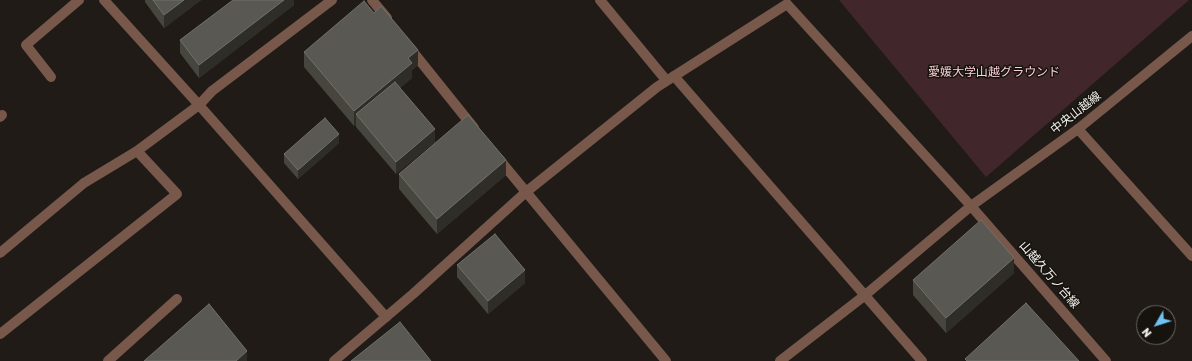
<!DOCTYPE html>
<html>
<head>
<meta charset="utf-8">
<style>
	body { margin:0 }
	#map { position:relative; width:1192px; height:361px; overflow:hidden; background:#201b16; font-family:Rubik,sans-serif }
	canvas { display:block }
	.north { position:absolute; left:1136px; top:305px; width:40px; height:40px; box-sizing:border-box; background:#16120d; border:1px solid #6e6b66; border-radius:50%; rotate:231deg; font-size:11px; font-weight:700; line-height:16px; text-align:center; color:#f3f1ec }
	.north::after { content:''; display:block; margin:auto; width:14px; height:18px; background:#70c2f4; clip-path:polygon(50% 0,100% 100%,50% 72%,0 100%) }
</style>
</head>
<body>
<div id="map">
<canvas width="1192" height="361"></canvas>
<div class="north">N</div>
</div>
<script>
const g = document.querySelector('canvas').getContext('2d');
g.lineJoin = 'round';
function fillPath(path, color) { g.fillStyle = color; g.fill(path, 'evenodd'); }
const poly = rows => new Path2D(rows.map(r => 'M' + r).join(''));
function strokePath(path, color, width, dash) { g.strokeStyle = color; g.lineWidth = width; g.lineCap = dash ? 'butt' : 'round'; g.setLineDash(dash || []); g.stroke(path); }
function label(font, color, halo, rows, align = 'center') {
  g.font = font + ' Rubik,"Noto Sans JP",sans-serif'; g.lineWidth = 3; g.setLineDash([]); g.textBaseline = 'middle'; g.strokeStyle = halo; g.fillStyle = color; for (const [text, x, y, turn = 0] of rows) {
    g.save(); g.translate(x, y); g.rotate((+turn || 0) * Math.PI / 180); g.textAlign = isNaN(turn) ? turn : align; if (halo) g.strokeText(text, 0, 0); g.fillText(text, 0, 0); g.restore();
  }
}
fillPath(poly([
	[839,0,1189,0,986,177]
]), '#41272b');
strokePath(poly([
	[104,0,199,105,386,317],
	[600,0,666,80],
	[674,76,922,361],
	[51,77,26,45,79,0],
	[0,117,2,115],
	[1078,129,1192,256],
	[0,253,84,183,137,151,199,105,212,91,332,0],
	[0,334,177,194,137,151],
	[108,361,177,299]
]), '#77584a', 10);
strokePath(poly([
	[372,0,387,18],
	[409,47,474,128],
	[498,158,666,361],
	[334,361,413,294,526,192,657,87,787,4,971,206,1106,361],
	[780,361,864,296,971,206,1078,129,1192,36]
]), '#77584a', 10);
fillPath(poly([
	[145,0,201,0,164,28,145,2],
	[294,0,294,5,199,78,180,53,180,40],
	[304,52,418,65,412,70,412,78,400,88,435,142,396,174,356,127,356,125,354,126,304,67],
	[339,143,298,179,284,163,284,154],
	[399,174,506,175,437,234,399,189],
	[457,265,525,283,488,314,457,277],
	[1014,273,946,333,913,295,913,280]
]), '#46463f');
fillPath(poly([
	[184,0,201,0,164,28,164,15],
	[284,0,294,0,294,5,199,78,199,65],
	[418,50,418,65,412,70,412,78,362,120,356,114,356,125,354,126,354,111,408,58],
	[435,129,435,142,396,174,396,162],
	[339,134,339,143,298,179,298,170],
	[506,160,506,175,437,234,437,219],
	[1014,258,1014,273,946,333,946,318],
	[525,270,525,283,488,314,488,301],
	[247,351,247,361,236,361]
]), '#2f2d27');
const building = poly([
	[153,0,184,0,164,15,153,0],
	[233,0,284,0,199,65,180,40,233,0],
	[364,1,374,13,381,6,418,50,408,58,412,63,354,111,304,52,364,1],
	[395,82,435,129,396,162,356,114,395,82],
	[468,115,506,160,437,219,399,174,468,115],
	[325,118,339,134,298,170,284,154,325,118],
	[981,220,1014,258,946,318,913,280,981,220],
	[495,234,525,270,488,301,457,265,495,234],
	[1026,303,1079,361,967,361,965,359,1026,303],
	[209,304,247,351,236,361,144,361,209,304],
	[400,322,431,361,351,361,400,322]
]);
fillPath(building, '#595852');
strokePath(building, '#71706a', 1);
label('12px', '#f9d2d6', '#16120d', [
	["愛媛大学山越グラウンド",994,73]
]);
label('12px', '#f3f1ec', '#16120d', [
	["中央山越線",1076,113,-38],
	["山越久万ノ台線",1049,275,49]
]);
</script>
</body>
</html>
